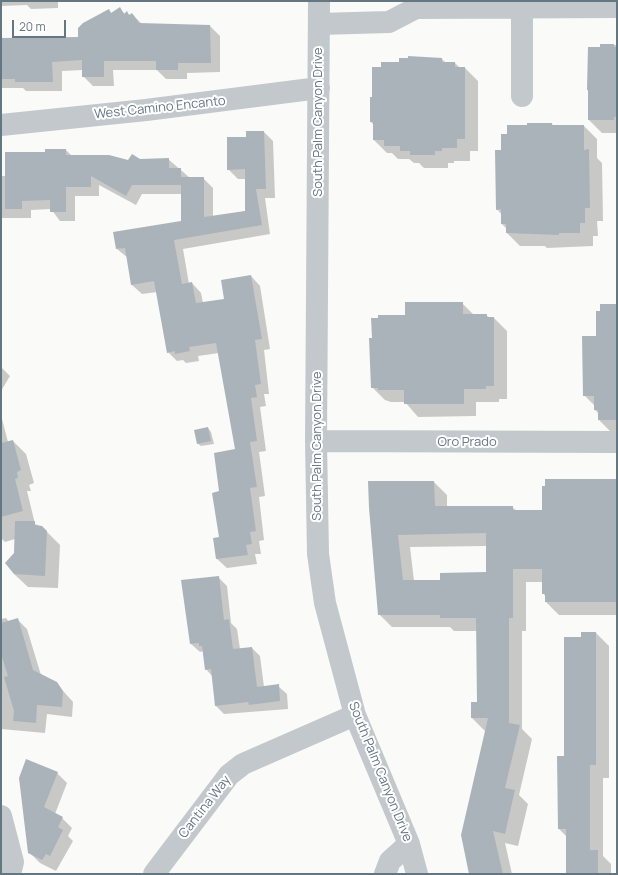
<!DOCTYPE html>
<html>
<head>
<meta charset="utf-8">
<style>
	body { margin:0 }
	#map { position:relative; width:618px; height:875px; overflow:hidden; background:#fafaf8; font-family:Manrope,sans-serif }
	canvas { display:block }
	.frame { position:absolute; inset:0; border:2px solid #657683; pointer-events:none }
	.scale { position:absolute; left:12px; top:20px; width:54px; height:18px; box-sizing:border-box; border:2px solid #657683; border-top:0; padding-left:5px; font-size:12px; line-height:14px; white-space:nowrap; color:#657683; -webkit-text-stroke:3px #fff; paint-order:stroke }
</style>
</head>
<body>
<div id="map">
<canvas width="618" height="875"></canvas>
<div class="frame"></div>
<div class="scale">20 m</div>
</div>
<script>
const g = document.querySelector('canvas').getContext('2d');
g.lineJoin = 'round';
function fillPath(path, color) { g.fillStyle = color; g.fill(path, 'evenodd'); }
const poly = rows => new Path2D(rows.map(r => 'M' + r).join(''));
function strokePath(path, color, width, dash) { g.strokeStyle = color; g.lineWidth = width; g.lineCap = dash ? 'butt' : 'round'; g.setLineDash(dash || []); g.stroke(path); }
function label(font, color, halo, rows, align = 'center') {
  g.font = font + ' Manrope,sans-serif'; g.lineWidth = 4; g.setLineDash([]); g.textBaseline = 'middle'; g.strokeStyle = halo; g.fillStyle = color; for (const [text, x, y, turn = 0] of rows) {
    g.save(); g.translate(x, y); g.rotate((+turn || 0) * Math.PI / 180); g.textAlign = isNaN(turn) ? turn : align; if (halo) g.strokeText(text, 0, 0); g.fillText(text, 0, 0); g.restore();
  }
}
fillPath(poly([
	[1,1,58,1,58,8,31,9,27,5,1,6],
	[120,9,125,14,127,13,130,16,132,14,142,24,210,26,220,36,220,72,187,73,187,79,166,79,157,70,113,70,114,86,93,86,83,76,83,70,62,71,62,91,26,91,23,88,1,88,1,77,3,79,79,38,108,10,112,14],
	[601,45,617,45,617,133,602,133,589,120],
	[442,59,446,63,455,63,460,68,465,68,478,81,478,151,470,151,470,161,454,161,454,163,448,163,448,168,424,168,419,163,414,163,409,159,398,159,392,153,387,153,374,140,374,125,371,122,373,98,382,68,400,63],
	[552,124,554,126,584,126,597,139,597,158,602,163,603,221,597,221,598,236,593,236,593,246,547,248,545,246,520,246,507,233,507,229,502,224,502,215,497,209,502,151],
	[264,132,273,141,275,198,265,198,270,234,183,249,189,284,192,283,201,293,203,303,225,300,251,276,260,286,270,349,264,350,269,394,264,394,266,406,260,407,266,451,259,452,265,496,259,497,264,540,259,541,261,554,255,554,257,564,227,568,217,559,214,539,220,538,220,492,236,450,219,353,198,356,199,361,186,363,183,360,177,361,168,352,157,292,142,294,132,285,128,258,117,249,182,222,182,194,142,194,136,205,99,185,99,196,75,196,75,221,60,221,51,209,31,210,31,218,1,218,1,176,6,176,46,153,66,150,72,156,129,162,168,159,190,178,203,178,213,188,213,217,246,211,246,179,238,179,228,169,247,138],
	[462,303,474,315,486,315,490,318,494,318,507,331,507,399,499,399,499,402,476,402,476,416,418,417,405,402,391,402,385,400,372,387,373,339,406,316],
	[617,305,617,433,612,433,599,420,599,414,595,410,595,406,584,395,597,337,601,312],
	[1,367,10,376,1,391],
	[1,415,8,442,13,441,26,454,34,483,29,485,31,491,27,491,35,524,42,527,60,545,58,588,28,587,14,574,15,539,5,542,1,538],
	[208,428,211,432,214,444,201,446,197,443],
	[616,480,617,481,617,615,559,615,546,602,546,597,543,593,543,582,526,582,526,631,522,631,522,729,532,739,519,795,528,804,518,846,505,843,512,874,470,874,486,732,472,718,478,703,477,631,454,631,450,627,392,627,379,614,370,508,434,482,447,495,447,507,512,507,517,511,543,511],
	[487,546,487,573,441,581,414,581,410,547],
	[218,577,227,586,231,623,237,629,240,649,252,648,260,656,264,687,278,686,287,694,288,709,224,714,216,706,212,676,206,669,203,651,200,652,191,644],
	[6,618,9,622,17,619,27,629,41,675,56,683,73,702,72,717,47,714,45,733,1,729,1,655,3,656,1,650,1,619],
	[596,633,609,646,609,778,603,778,603,856,611,864,611,874,567,874,567,837,559,829,565,757,582,638],
	[57,773,67,783,55,814,62,818,72,828,68,836,73,841,56,871,40,863,29,852,20,778]
]), '#0003');
fillPath(poly([
	[120,7,124,14,127,11,129,15,132,13,139,23,210,25,211,63,178,63,178,70,156,70,156,61,104,61,104,77,82,77,82,60,52,62,53,82,15,82,15,79,2,79,2,38,78,37,78,28,83,23,109,9,111,13],
	[600,44,614,44,614,47,617,47,617,117,614,117,614,120,588,120,588,90,587,90,588,47,600,47],
	[408,56,442,58,442,62,455,62,455,67,465,67,465,139,457,139,457,148,442,148,442,151,435,151,435,155,410,155,410,151,400,151,400,146,384,146,384,140,373,140,373,122,370,122,370,97,372,97,372,67,381,67,381,62,399,62,399,58,408,58],
	[527,123,552,123,552,125,584,125,584,150,589,149,590,208,585,208,585,223,580,223,580,233,559,233,559,235,506,233,506,224,501,224,501,209,496,210,495,150,501,150,501,134,507,134,507,125,527,125],
	[246,131,264,131,266,189,256,189,262,225,174,240,182,284,192,282,196,303,224,299,221,280,251,275,262,339,255,340,261,384,255,385,257,397,251,398,257,441,250,442,257,487,250,488,256,531,250,532,252,544,246,545,248,555,216,559,213,538,219,537,212,493,219,491,214,453,235,449,216,343,189,347,190,351,175,354,175,351,167,353,154,281,131,285,125,248,116,249,113,232,181,221,181,185,132,185,126,196,91,176,91,187,66,187,66,212,50,212,50,200,22,201,22,209,5,209,5,152,45,152,45,149,66,149,66,155,109,155,128,160,132,154,140,159,169,158,169,168,181,168,181,177,204,177,204,217,245,211,245,169,227,170,227,137,246,137],
	[405,302,463,302,463,314,487,314,487,317,494,317,494,386,486,386,486,389,464,389,464,404,404,404,404,390,378,390,378,388,371,388,369,338,372,338,371,318,378,318,378,315,405,315],
	[600,304,617,304,617,420,598,420,598,410,594,410,594,396,583,396,582,336,596,336,596,311,600,311],
	[208,427,211,441,197,444,194,430],
	[13,440,21,470,17,472,18,478,15,479,23,511,1,517,1,443],
	[545,479,616,479,616,602,545,602,545,594,542,594,542,569,513,569,513,618,509,618,509,723,520,725,505,788,515,790,505,834,493,831,503,874,469,874,461,835,488,718,471,718,471,702,477,702,476,618,440,618,440,615,378,615,369,508,368,481,434,481,435,506,513,506,513,510,542,510,542,486,545,486],
	[486,533,486,572,440,573,440,580,403,580,398,535],
	[15,521,35,521,35,525,42,526,47,531,45,576,14,574,5,563,14,553],
	[219,576,224,620,229,619,233,649,252,647,257,687,279,684,280,701,249,705,248,702,215,706,211,669,205,670,202,646,199,646,199,643,190,644,181,580],
	[18,618,33,670,57,682,63,691,62,707,37,705,36,723,13,721,14,711,4,677,8,676,1,654,1,623],
	[581,632,596,632,596,765,590,765,590,850,598,850,598,874,566,874,566,829,558,829,557,756,564,756,564,637,581,637],
	[26,759,58,772,44,807,63,817,58,827,63,830,50,856,46,854,42,860,28,853,19,778]
]), '#aab3b9');
strokePath(poly([
	[319,1,316,441,318,554,325,603,355,715,409,844,417,874],
	[319,24,389,22,416,8,617,7],
	[522,96,522,8],
	[1,125,146,110,319,88],
	[316,441,617,442],
	[1,816,13,862,10,874],
	[154,874,229,775,243,764,355,715],
	[385,874,390,861,409,844]
]), '#c3c8cc', 22);
label('13px', '#657683', '#fff', [
	["West Camino Encanto",160,108,-6],
	["South Palm Canyon Drive",318,122,-90],
	["Oro Prado",467,442],
	["South Palm Canyon Drive",317,446,-90],
	["South Palm Canyon Drive",380,772,68],
	["Cantina Way",205,807,-52]
]);
</script>
</body>
</html>
